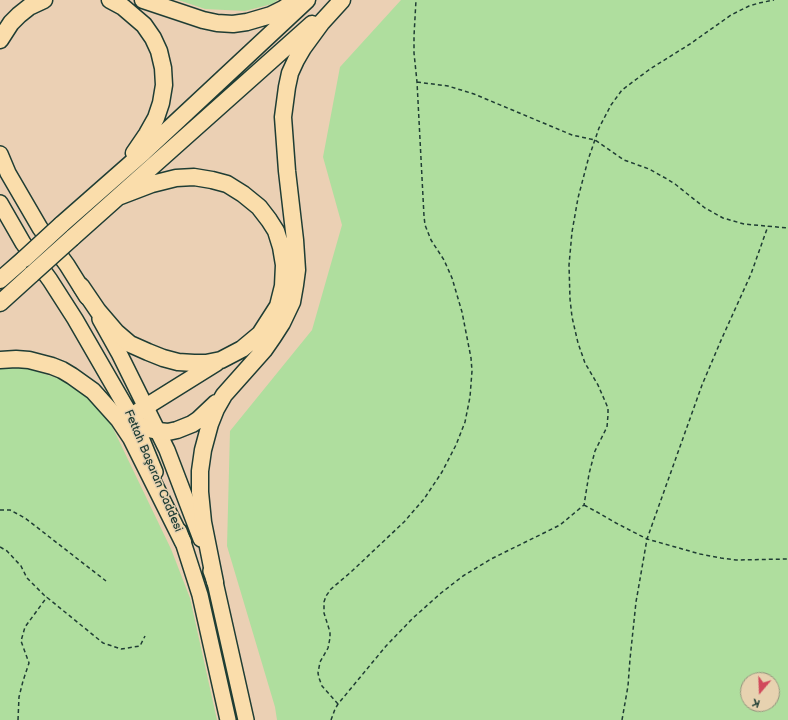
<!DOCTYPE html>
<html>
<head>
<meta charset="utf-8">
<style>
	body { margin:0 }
	#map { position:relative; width:788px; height:720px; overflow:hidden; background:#ebd0b4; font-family:"Balsamiq Sans",sans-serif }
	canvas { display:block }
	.north { position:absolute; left:740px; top:672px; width:40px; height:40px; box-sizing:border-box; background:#e7d2b0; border:1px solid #97967e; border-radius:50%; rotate:199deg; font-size:11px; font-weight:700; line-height:16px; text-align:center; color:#1f3d34 }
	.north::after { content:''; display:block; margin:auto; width:14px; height:18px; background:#d1495b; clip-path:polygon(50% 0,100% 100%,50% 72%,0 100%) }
</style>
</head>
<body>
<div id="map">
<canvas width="788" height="720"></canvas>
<div class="north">K</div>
</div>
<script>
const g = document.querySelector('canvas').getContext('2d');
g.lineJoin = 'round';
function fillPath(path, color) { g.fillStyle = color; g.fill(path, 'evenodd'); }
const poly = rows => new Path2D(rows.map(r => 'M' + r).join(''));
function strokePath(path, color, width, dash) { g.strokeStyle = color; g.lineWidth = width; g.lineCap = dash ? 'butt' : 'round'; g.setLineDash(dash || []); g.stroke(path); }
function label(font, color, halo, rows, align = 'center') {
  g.font = font + ' "Balsamiq Sans",sans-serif'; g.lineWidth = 3; g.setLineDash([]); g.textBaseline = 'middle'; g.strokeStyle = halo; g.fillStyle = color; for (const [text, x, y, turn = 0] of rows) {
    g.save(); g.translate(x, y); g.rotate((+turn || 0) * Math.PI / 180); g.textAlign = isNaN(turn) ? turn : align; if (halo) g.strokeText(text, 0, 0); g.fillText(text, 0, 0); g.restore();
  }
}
fillPath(poly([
	[178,0,278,0,272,4,245,11,205,9],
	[401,0,788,0,788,720,277,720,275,707,227,546,230,431,312,330,342,225,323,157,340,67],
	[748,680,772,680,772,704,748,704],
	[17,365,72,383,109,420,171,549,190,598,217,720,0,720,0,367]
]), '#afde9e');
const primary = poly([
	[0,154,8,173,40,228,67,265,87,297],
	[0,203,23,243,50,280,75,319,135,423,155,472],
	[100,319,119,353,167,450,201,539],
	[179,531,183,542,200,595,228,720],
	[211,571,215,582,246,720]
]);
const trunk = poly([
	[110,0,123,7,144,25,153,38,159,51,163,68,164,85,161,103,156,118,147,134,134,153],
	[143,0,203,20,217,23,233,24,247,22,271,15,283,9,296,0],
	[0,40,11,23,19,15,29,7,44,0],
	[61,225,144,152,307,0],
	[72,238,312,24],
	[0,280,24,259],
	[81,286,98,311,116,332,130,344,148,352,163,358,178,362,194,363,206,363,221,360,242,349,260,334,278,306,283,286,284,265,281,247,276,231,269,220,259,207,243,194,227,184,212,180,194,177,176,178,152,184,118,197],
	[0,303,32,274],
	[0,360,16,359,29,360,52,366,62,370,72,376,93,391,119,420,131,438,183,542],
	[131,416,216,363],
	[135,423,148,429,158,431,168,432,177,430,192,424,198,420,216,403],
	[215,582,203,522,200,492,200,471,203,450,210,424,216,409,224,395,264,350,273,337,282,323,292,302,295,285,297,270,295,240,287,171,283,117,287,87,290,73,296,60,303,48,322,22,342,0]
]);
strokePath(primary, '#1f3d34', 18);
strokePath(trunk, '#1f3d34', 19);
strokePath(poly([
	[417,82,448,86,474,94,572,135,595,140,624,160,649,169,667,179,675,184,705,208,723,218,744,224,788,228],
	[584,505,597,512,616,523,647,539,700,554,721,558,736,560,788,559],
	[0,510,10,510,25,518,106,581],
	[0,547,7,551,21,566,27,578,44,595,103,643,121,649,140,646,145,636],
	[338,704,322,686,319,678,318,673,320,662,328,648,330,638,330,632,324,613,324,602,326,596,331,589,351,572,404,522,424,499,442,472,456,445,465,422,470,397,472,371,471,358,462,312,452,278,444,260,431,240,425,225,424,216,417,82,414,53,414,36,416,0],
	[18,720,19,697,23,681,29,663,21,641,25,627,47,597],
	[331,720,335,709,338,704,386,646,413,618,441,593,463,576,491,559,560,525,584,505,589,474,595,451,607,427,608,415,608,408,598,385,585,363,578,343,572,317,570,299,569,265,572,232,578,198,588,160,599,128,611,105,622,90,650,69,690,44,731,15,749,6,759,3,774,0],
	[622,720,628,686,630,659,636,602,647,539,702,385,722,338,751,274,768,226]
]), '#1f3d34', 1.5, [4, 3]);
strokePath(primary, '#faddab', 15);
strokePath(trunk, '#faddab', 16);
const trunkBridge = poly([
	[24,259,61,225],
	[32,274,72,238]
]);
strokePath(trunkBridge, '#1f3d34', 19, []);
strokePath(trunkBridge, '#faddab', 16);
label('12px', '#1f3d34', '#e7d2b0', [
	["Fettah Başaran Caddesi",153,471,67]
]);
</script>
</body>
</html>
